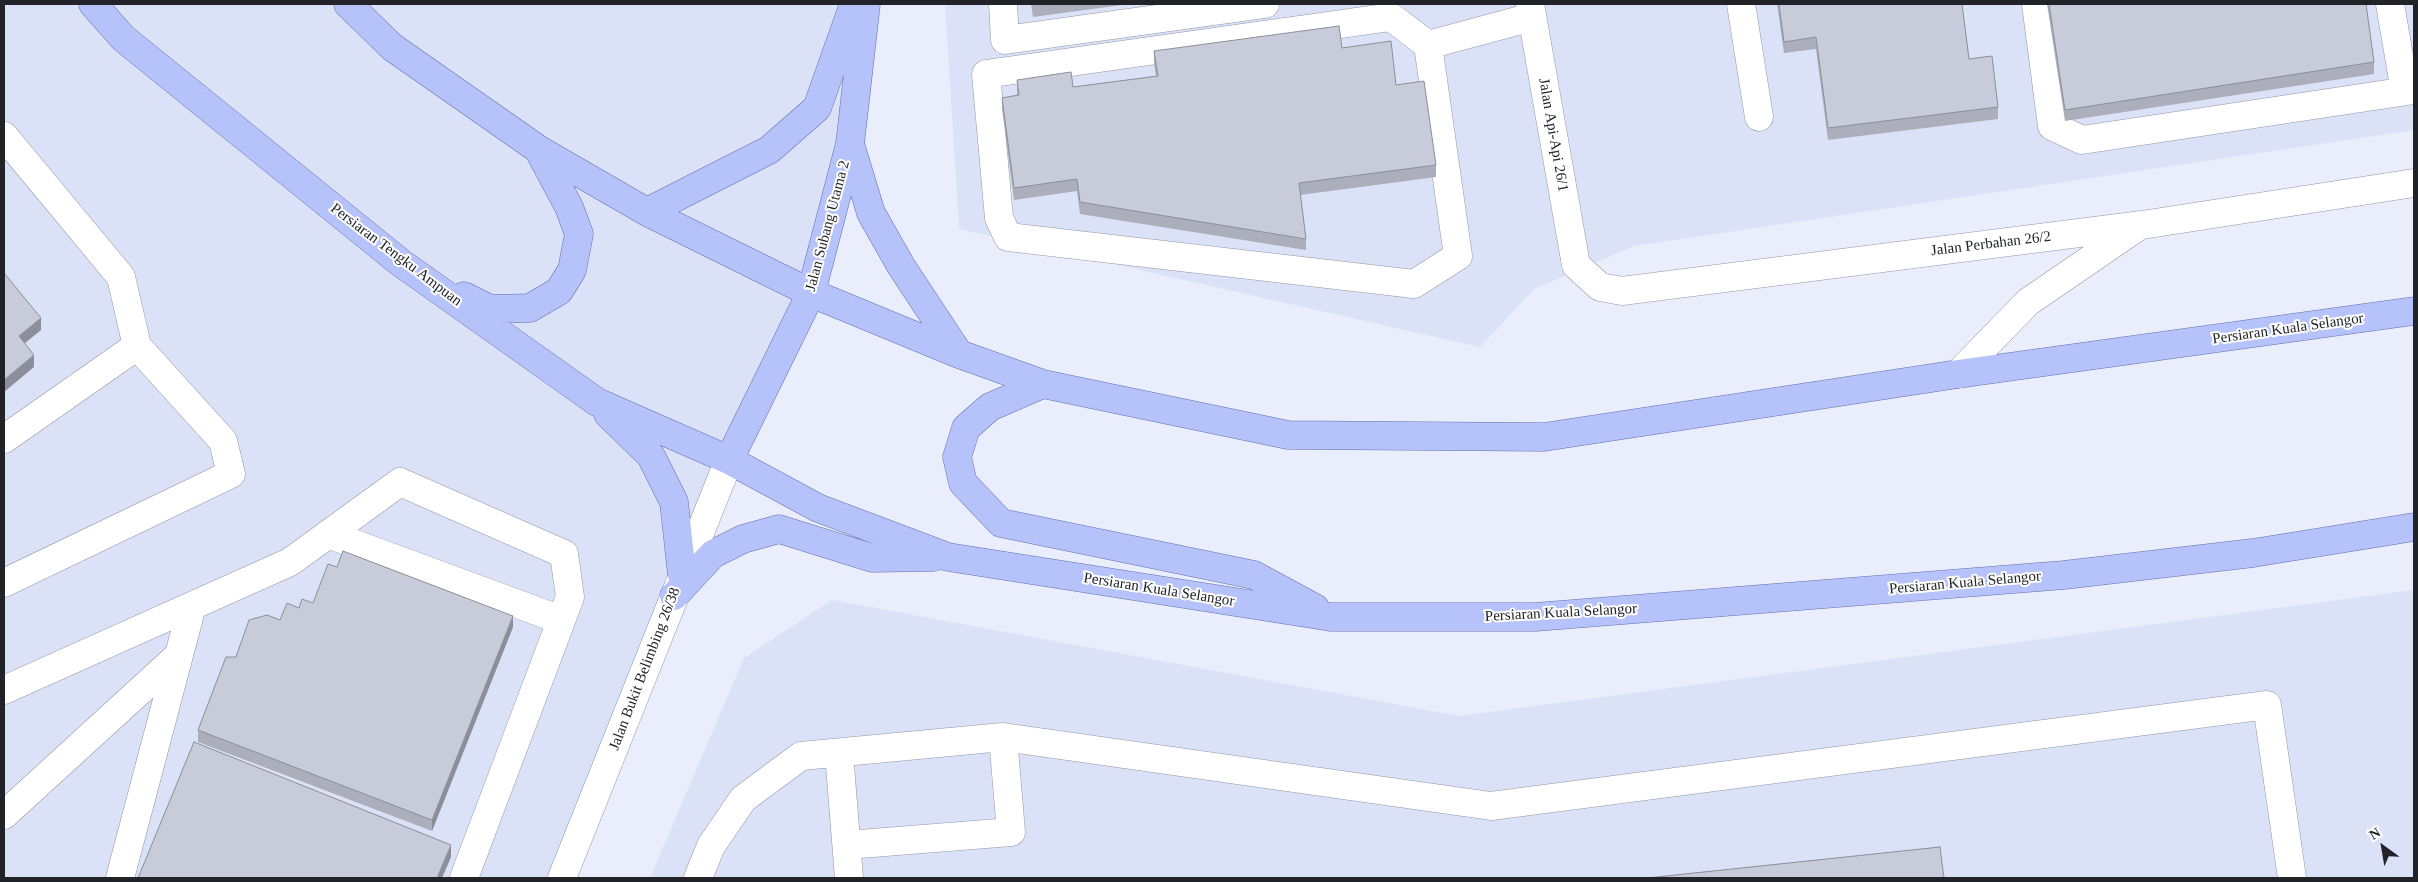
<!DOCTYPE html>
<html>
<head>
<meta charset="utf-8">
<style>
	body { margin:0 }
	#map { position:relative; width:2418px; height:882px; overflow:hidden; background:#e9edfc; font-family:"Times New Roman",serif }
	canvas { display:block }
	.frame { position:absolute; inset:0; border:5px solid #212328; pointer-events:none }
	.north { position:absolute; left:2358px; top:822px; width:50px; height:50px; -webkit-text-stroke:4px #fff; paint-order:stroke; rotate:328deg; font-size:14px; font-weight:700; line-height:20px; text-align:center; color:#212328 }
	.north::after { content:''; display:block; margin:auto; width:18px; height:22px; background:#212328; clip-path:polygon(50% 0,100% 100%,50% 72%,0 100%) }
</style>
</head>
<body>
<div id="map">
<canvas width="2418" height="882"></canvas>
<div class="frame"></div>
<div class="north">N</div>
</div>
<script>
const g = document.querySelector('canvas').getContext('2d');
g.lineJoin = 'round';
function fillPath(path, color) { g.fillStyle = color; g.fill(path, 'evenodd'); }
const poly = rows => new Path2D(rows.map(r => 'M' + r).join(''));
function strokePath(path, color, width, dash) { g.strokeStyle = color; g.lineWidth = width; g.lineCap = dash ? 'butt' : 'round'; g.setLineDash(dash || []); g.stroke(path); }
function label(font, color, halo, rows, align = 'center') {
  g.font = font + ' "Times New Roman",serif'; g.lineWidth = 4; g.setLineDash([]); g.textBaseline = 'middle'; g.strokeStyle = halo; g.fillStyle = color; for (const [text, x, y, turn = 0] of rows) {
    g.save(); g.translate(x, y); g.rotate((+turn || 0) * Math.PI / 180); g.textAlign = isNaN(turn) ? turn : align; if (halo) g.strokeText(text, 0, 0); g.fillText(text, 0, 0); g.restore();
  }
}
fillPath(poly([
	[4,4,860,4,845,143,803,284,561,878,4,878],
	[945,4,2414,4,2414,130,1634,246,1534,289,1480,347,959,229],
	[2414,590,2414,878,650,878,744,658,832,600,1459,716]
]), '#dbe1f7');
const minor = poly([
	[1003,4,1005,40,1265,4],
	[1530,4,1576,265,1600,287,1622,291,2142,225,2414,183],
	[1741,4,1759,117],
	[2036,4,2052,126,2082,140,2414,90],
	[2390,4,2405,91],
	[1428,45,1391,17,986,74,999,218,1008,237,1414,284,1458,256,1428,45,1532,17],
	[4,136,121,277,137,346,4,439],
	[1958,374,2028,302,2136,228],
	[328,534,561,620],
	[4,583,231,474,223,441,137,346],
	[4,690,290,562,400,482,564,554,570,597,464,878],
	[839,753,849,878],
	[4,815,178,656],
	[847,845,1011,832,1003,737],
	[120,878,192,606],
	[562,878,729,460],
	[698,878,711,846,743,799,801,756,1003,737,1491,806,2267,705,2292,878]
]);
const major = poly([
	[93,4,123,38,401,263,597,402,729,460,818,508,948,557,1331,617,1535,617,2064,575,2253,553,2414,527],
	[348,4,392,47,538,149,647,212,811,293,959,354,1043,384,1288,435,1544,437,1958,374,2414,311],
	[850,144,871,213,901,266,959,354],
	[647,212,769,150,817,108,854,4],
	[464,296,490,309,530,308,559,291,572,270,579,234,569,207,538,149],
	[1043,384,990,407,966,428,957,457,963,483,1001,523,1254,575,1315,608],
	[608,414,651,456,674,502,682,575],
	[729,460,811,293,850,144,866,4],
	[674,596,713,554,743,539,779,529,872,558,934,557]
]);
strokePath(minor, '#9397a4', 29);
strokePath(major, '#6270af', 29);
strokePath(minor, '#fff', 28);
strokePath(major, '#b6c2fa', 28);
fillPath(poly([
	[1031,4,1129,4,1033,17],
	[1777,4,1962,4,1969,59,1998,107,1998,119,1828,140,1816,49,1784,53],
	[2047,4,2366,4,2374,62,2374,74,2065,121],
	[1342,48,1396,85,1436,165,1436,177,1300,195,1306,239,1306,250,1080,214,1077,191,1014,200,1002,109,1002,98,1017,95,1017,80,1073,87,1156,76,1154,63,1154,51],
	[337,567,513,627,432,831,198,742,198,730,236,657,280,620,299,608,313,603]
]), '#acafbb');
fillPath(poly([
	[41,318,41,330,19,348,19,336],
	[34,355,34,367,4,392,4,380],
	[513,616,513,627,432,831,432,820],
	[451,845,451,857,442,878,437,878]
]), '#8c8f99');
const building = poly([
	[1779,4,1962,4,1969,59,1992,56,1998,107,1828,128,1816,37,1784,42,1779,4],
	[2049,4,2366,4,2374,62,2065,110,2049,4],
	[1339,26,1342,48,1391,41,1396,85,1424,81,1436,165,1299,183,1306,239,1080,202,1077,179,1014,188,1002,98,1019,95,1017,80,1071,72,1073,87,1158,76,1154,51,1339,26],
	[4,273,41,318,19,336,34,355,4,380,4,273],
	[343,551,513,616,432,820,198,730,226,657,236,657,249,620,267,615,280,620,287,603,299,608,302,599,313,603,328,564,337,567,343,551],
	[194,742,451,845,437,878,138,878,194,742],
	[1940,847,1944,878,1647,878,1940,847]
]);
fillPath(building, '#c8ccda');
strokePath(building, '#8c8f99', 1);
label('15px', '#212328', '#fff', [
	["Jalan Api-Api 26/1",1553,135,80],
	["Jalan Subang Utama 2",828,226,-75],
	["Jalan Perbahan 26/2",1991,244,-7],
	["Persiaran Tengku Ampuan",396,255,37],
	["Persiaran Kuala Selangor",2288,329,-8],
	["Persiaran Kuala Selangor",1965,583,-5],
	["Persiaran Kuala Selangor",1159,590,9],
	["Persiaran Kuala Selangor",1561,613,-3],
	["Jalan Bukit Belimbing 26/38",645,669,-69]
]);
</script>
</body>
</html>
